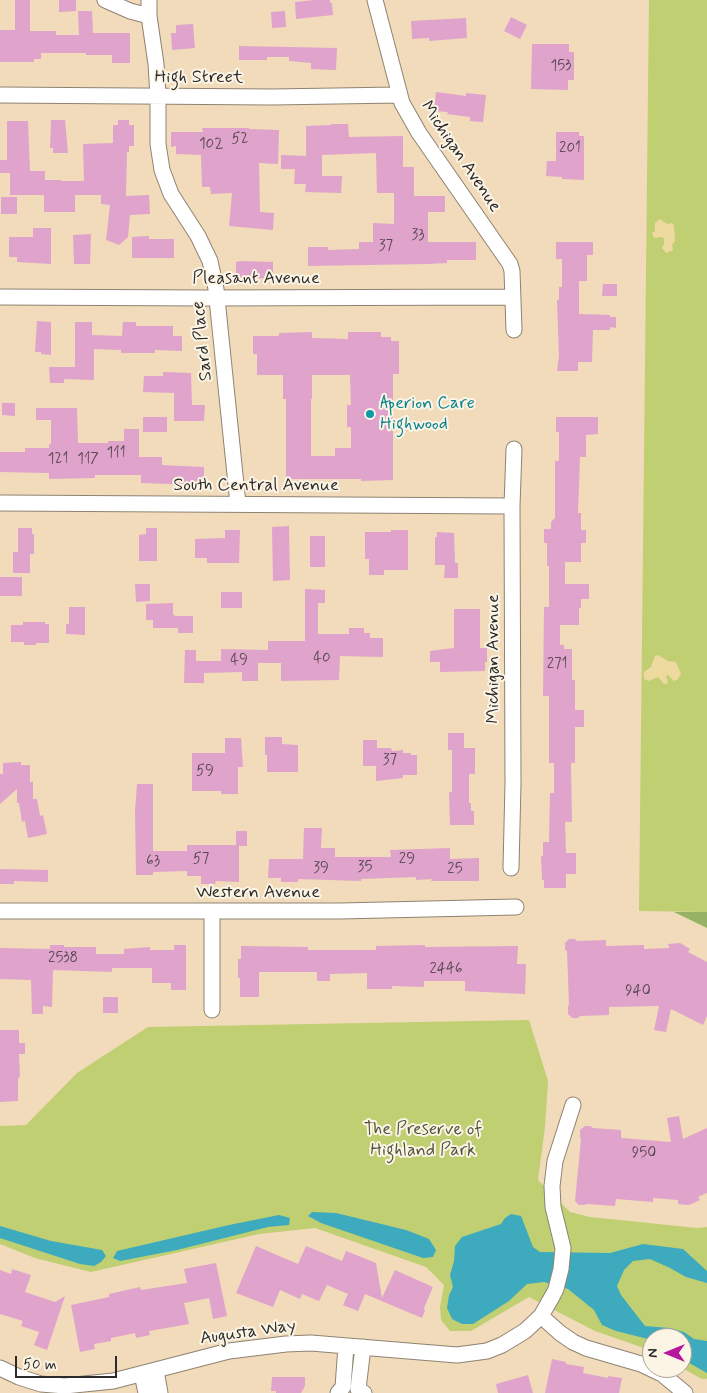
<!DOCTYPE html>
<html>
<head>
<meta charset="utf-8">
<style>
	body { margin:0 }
	#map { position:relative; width:707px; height:1393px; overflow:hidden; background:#f1dbba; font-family:Mynerve,sans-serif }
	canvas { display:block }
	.north { position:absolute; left:642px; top:1328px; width:50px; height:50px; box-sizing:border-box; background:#fcf5e5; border:1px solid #a8a49b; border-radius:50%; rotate:270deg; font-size:14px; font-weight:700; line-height:20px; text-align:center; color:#2b2b2b }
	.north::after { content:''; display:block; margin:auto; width:18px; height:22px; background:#b5179e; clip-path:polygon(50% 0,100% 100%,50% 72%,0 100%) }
	.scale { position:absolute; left:15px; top:1356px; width:102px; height:22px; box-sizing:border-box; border:2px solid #2b2b2b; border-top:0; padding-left:6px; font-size:15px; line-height:18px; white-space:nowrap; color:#2b2b2b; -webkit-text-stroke:4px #fcf5e5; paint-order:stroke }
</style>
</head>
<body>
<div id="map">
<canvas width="707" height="1393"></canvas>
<div class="north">N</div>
<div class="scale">50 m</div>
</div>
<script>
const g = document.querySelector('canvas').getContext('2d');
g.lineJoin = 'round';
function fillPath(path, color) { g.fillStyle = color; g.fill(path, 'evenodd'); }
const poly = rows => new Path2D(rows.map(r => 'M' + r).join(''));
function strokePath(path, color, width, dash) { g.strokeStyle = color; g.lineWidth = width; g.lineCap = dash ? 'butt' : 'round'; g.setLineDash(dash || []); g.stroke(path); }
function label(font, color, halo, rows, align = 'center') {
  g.font = font + ' Mynerve,sans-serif'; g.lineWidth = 4; g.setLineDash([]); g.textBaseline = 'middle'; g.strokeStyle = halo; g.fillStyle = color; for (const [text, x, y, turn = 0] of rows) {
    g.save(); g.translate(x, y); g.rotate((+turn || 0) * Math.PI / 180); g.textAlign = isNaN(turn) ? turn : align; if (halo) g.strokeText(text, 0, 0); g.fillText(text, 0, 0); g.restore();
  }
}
fillPath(poly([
	[649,0,707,0,707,912,639,911],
	[529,1020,548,1081,545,1127,538,1180,570,1212,590,1217,697,1228,707,1227,707,1379,702,1379,682,1368,682,1338,652,1338,652,1352,641,1347,595,1331,529,1297,471,1331,450,1331,441,1320,440,1307,444,1285,426,1267,315,1228,259,1234,91,1272,35,1258,0,1244,0,1126,26,1125,77,1073,148,1027]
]), '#bfcf72');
fillPath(poly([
	[674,912,707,912,707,928]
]), '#97b264');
fillPath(poly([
	[660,219,667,224,672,223,674,225,675,241,672,245,673,250,666,253,662,248,664,244,664,239,662,237,654,238,652,233,655,231,655,223],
	[658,655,668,661,676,662,681,674,677,680,674,681,668,675,666,676,668,682,666,684,664,684,658,677,649,681,644,679,644,672,651,667,655,656]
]), '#eeda9e');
fillPath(poly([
	[312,1212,336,1213,406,1230,429,1239,436,1250,433,1257,423,1258,321,1223,308,1216],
	[511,1214,521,1216,533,1247,540,1252,610,1253,643,1244,683,1249,707,1271,707,1283,686,1277,670,1268,650,1259,633,1261,624,1270,617,1286,621,1295,645,1326,670,1328,684,1332,694,1339,707,1341,707,1373,682,1359,682,1338,652,1338,652,1340,616,1331,602,1325,594,1310,568,1289,544,1282,527,1284,509,1301,473,1324,462,1324,452,1319,447,1308,449,1295,453,1287,450,1275,454,1261,455,1246,462,1237,501,1224,505,1218],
	[279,1215,290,1218,289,1225,268,1227,177,1250,120,1261,113,1258,117,1251,229,1225],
	[0,1226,51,1241,102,1250,106,1256,101,1262,94,1266,80,1264,0,1238]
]), '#3daabd');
fillPath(poly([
	[15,0,30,0,30,31,56,31,56,35,79,35,78,11,92,11,93,33,130,33,130,63,112,63,112,55,86,55,86,53,41,53,41,59,34,59,34,62,0,62,0,30,15,30],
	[59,0,76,0,76,11,59,12],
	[314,0,330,0,330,3,332,3,333,15,296,19,295,2],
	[285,11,286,27,272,28,271,12],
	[511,17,527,25,520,39,504,31],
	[466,18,467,38,429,41,429,38,412,39,411,21],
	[193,24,195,48,172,50,171,33,176,33,176,25],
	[532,44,569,44,569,52,574,52,574,80,568,80,568,90,531,89],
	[239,46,337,48,336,70,311,69,311,63,289,61,289,57,267,57,267,60,239,60],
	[436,92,466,96,466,93,486,95,483,122,470,121,470,117,447,114,448,112,434,111],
	[51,120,65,120,68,153,53,153,53,148,50,148],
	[118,120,129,120,129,125,134,125,134,146,129,146,129,152,127,152,126,196,149,195,150,214,130,215,128,237,119,245,106,240,110,205,101,204,101,195,75,195,75,212,44,212,44,195,10,195,10,173,0,173,0,160,7,160,7,121,28,121,30,171,45,171,45,180,61,180,61,181,84,181,83,144,113,143,113,125,118,125],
	[331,124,348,124,349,137,403,136,403,167,414,167,414,196,445,196,445,212,428,212,428,242,476,242,476,260,447,260,447,263,428,264,308,266,308,247,328,247,328,250,359,249,359,242,373,242,373,223,394,224,394,193,377,193,376,153,322,155,322,176,342,176,341,193,305,192,306,184,294,184,295,169,281,169,281,155,306,156,306,126,331,125],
	[202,128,249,128,249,129,279,130,278,164,259,163,260,212,274,213,273,230,229,226,232,193,211,194,210,187,202,187,201,155,176,154,176,146,171,147,171,132,203,132],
	[556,132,579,132,579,136,584,136,584,180,562,179,562,177,546,176,547,161,556,161],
	[1,197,17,197,17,214,1,214],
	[33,228,51,228,51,264,17,262,17,257,9,257,9,237,33,237],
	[91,234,90,264,74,264,73,235],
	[149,236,149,239,174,239,174,258,132,258,132,237],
	[556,242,593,242,593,255,587,255,587,281,579,281,579,314,610,315,610,317,616,317,616,328,610,327,610,330,593,330,592,362,578,362,578,371,557,371,559,356,557,300,559,300,559,287,562,287,562,259,556,259],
	[241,261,273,262,273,279,236,277,236,262],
	[603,284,617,284,617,296,602,296],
	[37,321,51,322,51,355,41,354,41,352,35,352],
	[75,322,92,322,92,335,122,336,123,322,136,322,136,326,173,326,173,336,182,336,182,351,155,350,155,353,121,353,121,350,94,349,94,380,64,379,64,383,50,383,49,367,75,367],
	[312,332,312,338,348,339,348,332,381,332,381,337,391,337,391,341,399,341,399,374,393,374,393,480,361,481,361,479,286,479,286,399,283,399,283,375,257,375,257,354,253,354,253,336,279,336,279,333],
	[312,375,350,375,351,405,347,405,347,427,351,427,351,448,335,448,335,456,311,456,311,399,312,399],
	[163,372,191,373,192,405,205,405,204,421,174,421,174,393,143,392,144,376,163,376],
	[2,403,15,403,15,416,2,415],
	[36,408,77,408,78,443,108,443,108,441,124,441,124,429,139,429,139,457,162,457,162,465,204,467,204,484,172,484,141,483,141,475,95,475,95,478,49,479,49,473,0,472,0,452,25,452,25,448,49,448,49,444,51,444,51,420,36,420],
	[143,417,167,417,167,432,143,432],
	[556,417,598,417,598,434,586,435,586,457,580,457,578,513,581,513,581,530,586,530,586,543,581,543,581,562,565,562,565,584,589,584,589,599,581,599,581,608,579,608,579,625,560,625,560,645,564,645,564,649,572,649,572,680,575,680,575,710,584,710,584,727,575,727,575,763,571,763,572,822,565,822,566,853,576,853,576,874,566,874,566,888,544,888,544,880,542,880,541,856,543,856,543,842,549,842,550,793,554,793,554,763,549,763,549,696,543,696,544,607,549,607,549,566,547,566,547,543,544,543,544,529,551,529,551,522,555,518,555,461,559,461,559,432,556,432],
	[289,526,290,580,273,581,272,527],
	[18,528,32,528,32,534,34,534,34,554,30,554,30,573,13,573,13,552,18,552],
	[146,528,157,528,157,561,139,561,139,535,146,534],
	[225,530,240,530,239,563,207,563,207,558,195,558,195,539,225,538],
	[391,530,408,530,408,570,384,570,384,575,369,575,369,559,365,559,365,532,391,532],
	[437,532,454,533,455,563,458,563,458,578,444,578,445,565,435,565,435,537,437,537],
	[310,536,325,536,325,567,310,567],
	[0,577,22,577,22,596,0,596],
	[135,584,150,584,150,601,136,602],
	[305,589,325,590,325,603,318,603,318,634,349,634,349,628,364,628,364,633,370,633,370,638,383,638,383,657,340,656,339,680,281,681,281,663,258,663,258,681,242,681,242,672,204,673,204,683,184,683,185,650,196,650,196,661,221,661,221,649,268,650,268,641,305,641],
	[221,592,242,592,242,608,221,608],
	[173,603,173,614,175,616,193,616,193,633,178,633,178,628,153,628,153,620,146,620,146,604],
	[69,607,85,607,85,635,66,634,66,624,69,624],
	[454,609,480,609,480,648,487,648,487,662,485,662,485,671,440,672,440,662,430,662,430,651,454,648],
	[23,622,45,622,45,624,49,624,49,643,36,643,36,645,24,645,24,642,11,642,11,625,23,625],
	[448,733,464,733,464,748,475,748,475,774,469,774,469,803,471,803,471,811,474,811,474,825,450,825,449,792,452,792,452,750,448,750],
	[265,737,282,737,282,744,298,745,298,772,267,772,267,755,265,755],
	[225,738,241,738,243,767,238,767,238,794,221,794,221,791,192,791,192,753,225,753],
	[363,740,377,740,377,748,391,748,392,751,403,750,403,753,411,753,411,755,417,755,417,775,403,775,403,778,376,781,376,766,363,766],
	[21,762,21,765,30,765,30,782,33,782,33,799,37,799,40,816,43,815,47,834,28,838,25,821,22,822,19,803,17,803,17,789,0,804,0,774,3,774,3,763],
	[137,784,153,784,153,851,187,851,187,845,236,845,236,831,247,831,247,846,239,846,239,882,216,881,215,884,201,884,201,876,187,876,187,871,153,872,153,875,136,875,135,811],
	[304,828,322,828,321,848,335,848,335,857,391,857,390,850,450,848,450,859,479,858,479,881,431,881,432,879,416,880,416,877,361,879,361,881,298,879,298,882,281,882,281,878,268,878,269,859,303,859],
	[0,869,48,870,48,882,14,881,14,884,0,884],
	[569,939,575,939,577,941,606,940,606,946,644,945,644,949,669,948,668,944,680,943,690,949,688,952,707,962,707,1016,703,1025,671,1009,666,1032,654,1030,659,1006,609,1007,609,1015,580,1016,578,1018,572,1018,568,1014,568,1007,569,1004,567,951,565,950,565,943],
	[50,945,64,945,64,947,96,947,96,954,124,954,124,949,150,947,150,950,174,950,174,945,186,945,186,990,171,990,171,983,152,983,152,968,112,968,112,972,53,970,52,1007,43,1006,43,1014,32,1014,31,980,0,979,0,948,50,949],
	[425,945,425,947,518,946,517,964,526,964,525,994,465,991,465,981,424,981,424,987,392,986,392,989,367,989,367,973,330,974,330,981,317,981,317,972,259,972,259,997,240,997,240,978,238,978,238,959,241,959,241,946,308,947,308,950,376,950,376,946],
	[103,997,118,997,118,1013,103,1013],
	[0,1030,19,1030,19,1043,25,1043,25,1054,19,1054,20,1076,18,1079,18,1101,0,1102],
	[679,1116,683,1139,707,1128,707,1193,698,1197,700,1200,689,1205,678,1204,678,1200,653,1198,653,1202,616,1199,615,1206,587,1204,584,1205,579,1205,575,1201,581,1139,580,1137,580,1130,585,1126,590,1126,593,1128,621,1130,621,1138,671,1142,667,1118],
	[256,1246,298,1264,306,1246,342,1261,346,1251,376,1263,382,1298,395,1270,433,1287,424,1308,425,1311,422,1318,365,1294,358,1311,343,1305,348,1294,327,1285,319,1301,302,1294,300,1299,280,1290,273,1307,236,1293],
	[216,1263,227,1316,213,1319,209,1298,184,1303,189,1324,149,1331,150,1335,136,1338,135,1333,111,1338,111,1341,94,1344,95,1349,80,1352,71,1305,109,1297,109,1294,140,1287,141,1290,187,1283,184,1269],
	[12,1269,31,1275,25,1292,55,1302,65,1296,47,1350,34,1345,39,1332,21,1326,23,1321,0,1314,0,1270,11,1274],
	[552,1359,566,1362,566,1364,584,1367,583,1373,608,1378,608,1376,622,1378,619,1393,545,1393],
	[528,1375,533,1393,498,1393,496,1384],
	[272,1377,305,1377,305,1386,301,1393,276,1393,276,1391,271,1391]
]), '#e0a3cb');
const minor = poly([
	[105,0,130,11,149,16],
	[149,0,149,16,156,64,158,96,158,144,162,170,171,194,198,236,210,261,216,289,238,504],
	[375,0,402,103,419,133,510,264,512,271,514,330],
	[0,95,272,97,398,95],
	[0,297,208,298,512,297],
	[0,503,512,506],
	[511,868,513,783,512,506,514,449],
	[0,911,340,911,516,907],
	[212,1010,212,911],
	[541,1316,560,1333,573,1342,586,1348,641,1364,662,1374,685,1393],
	[363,1347,358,1389,364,1393],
	[0,1368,19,1377,41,1384,65,1386,113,1381,229,1351,286,1344,311,1343,457,1355,487,1351,502,1345,525,1331,541,1316,553,1295,556,1289,561,1269,563,1248,553,1207,552,1186,555,1161,573,1105],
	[156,1370,160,1393],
	[142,1374,146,1393],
	[338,1393,343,1387,346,1346]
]);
strokePath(minor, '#8e8372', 17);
strokePath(minor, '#fff', 15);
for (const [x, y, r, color] of [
	[370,414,5,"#0f9aa8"]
]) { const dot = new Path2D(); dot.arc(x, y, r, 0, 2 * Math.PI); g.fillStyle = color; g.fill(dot); strokePath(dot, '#fcf5e5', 2); }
label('15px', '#584953', null, [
	["153",561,67],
	["52",240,140],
	["102",211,145],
	["201",570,149],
	["33",418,236],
	["37",386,247],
	["111",116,454],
	["121",58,460],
	["117",88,460],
	["40",322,659],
	["49",239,661],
	["271",557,665],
	["37",390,761],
	["59",205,772],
	["57",201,860],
	["29",407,860],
	["63",153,862],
	["35",365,868],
	["39",321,869],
	["25",455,870],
	["2538",63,959],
	["2446",446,970],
	["940",638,992],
	["950",644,1154]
]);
label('18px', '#2b2b2b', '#fcf5e5', [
	["High Street",199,78],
	["Michigan Avenue",460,157,56],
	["Pleasant Avenue",256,279],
	["Sard Place",203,341,-96],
	["South Central Avenue",256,486],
	["Michigan Avenue",494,659,-90],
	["Western Avenue",258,893],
	["Augusta Way",248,1333,-8]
]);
label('18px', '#0d838f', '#fcf5e5', [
	["Aperion Care",380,404],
	["Highwood",380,425]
], 'left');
label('18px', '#50543d', '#fcf5e5', [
	["The Preserve of",423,1130],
	["Highland Park",423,1151]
]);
</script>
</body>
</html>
